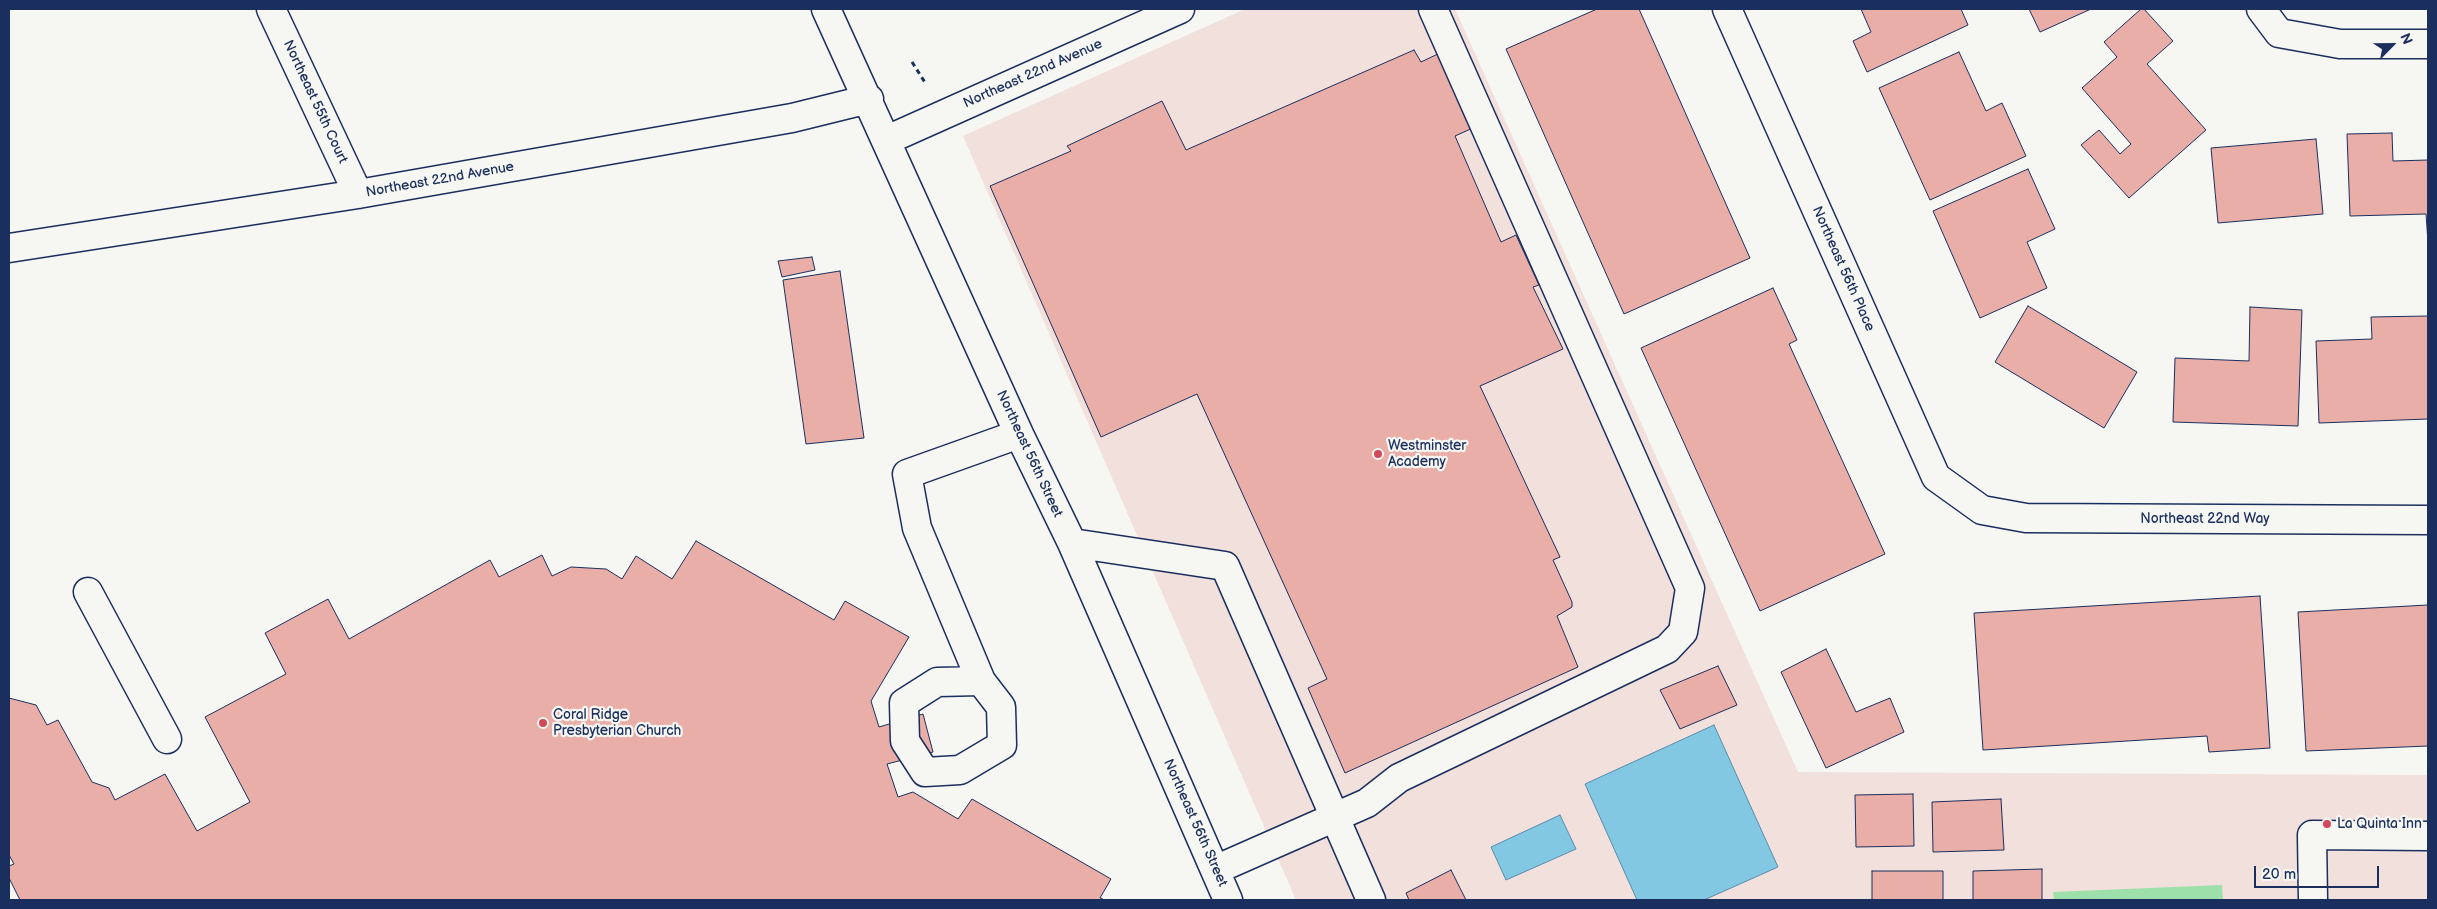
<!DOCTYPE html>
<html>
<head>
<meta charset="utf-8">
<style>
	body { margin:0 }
	#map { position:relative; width:2437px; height:909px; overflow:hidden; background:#f6f6f2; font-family:"Balsamiq Sans",sans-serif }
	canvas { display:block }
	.frame { position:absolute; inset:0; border:10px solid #1b2f5e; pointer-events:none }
	.north { position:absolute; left:2367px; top:20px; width:50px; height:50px; -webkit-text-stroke:4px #f6f6f2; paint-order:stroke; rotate:67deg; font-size:14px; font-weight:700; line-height:20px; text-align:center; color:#1b2f5e }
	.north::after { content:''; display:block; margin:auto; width:18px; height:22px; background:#1b2f5e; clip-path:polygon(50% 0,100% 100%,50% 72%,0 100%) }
	.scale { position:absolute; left:2254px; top:866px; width:125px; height:22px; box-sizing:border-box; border:2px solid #1b2f5e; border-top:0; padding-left:6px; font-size:15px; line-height:18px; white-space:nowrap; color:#1b2f5e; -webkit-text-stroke:4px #f6f6f2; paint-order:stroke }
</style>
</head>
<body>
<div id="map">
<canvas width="2437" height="909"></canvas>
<div class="frame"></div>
<div class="north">N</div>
<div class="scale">20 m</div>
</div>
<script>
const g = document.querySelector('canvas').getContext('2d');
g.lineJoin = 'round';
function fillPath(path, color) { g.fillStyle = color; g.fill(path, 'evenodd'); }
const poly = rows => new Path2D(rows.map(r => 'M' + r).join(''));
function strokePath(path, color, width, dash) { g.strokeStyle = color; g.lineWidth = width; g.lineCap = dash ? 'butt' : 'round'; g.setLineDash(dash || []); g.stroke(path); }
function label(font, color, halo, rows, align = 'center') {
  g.font = font + ' "Balsamiq Sans",sans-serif'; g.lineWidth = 4.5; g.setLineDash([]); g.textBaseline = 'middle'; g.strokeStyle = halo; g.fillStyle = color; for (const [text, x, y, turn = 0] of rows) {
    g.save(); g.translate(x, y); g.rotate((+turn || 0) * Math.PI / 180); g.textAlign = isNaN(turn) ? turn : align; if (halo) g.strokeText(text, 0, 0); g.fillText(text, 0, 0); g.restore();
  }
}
fillPath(poly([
	[1245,9,1455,9,1798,772,2428,775,2428,900,1296,900,963,136]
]), '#f2e0dc');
fillPath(poly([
	[2222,885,2223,900,2054,900,2053,892]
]), '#9ee0aa');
const water = poly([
	[1714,725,1778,867,1704,900,1637,900,1585,784,1714,725],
	[1560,815,1576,849,1506,880,1491,847,1560,815]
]);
fillPath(water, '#82c8e3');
strokePath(water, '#598bae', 1);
const building = poly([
	[1597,9,1639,9,1750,258,1624,314,1506,49,1597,9],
	[1861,9,1961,9,1968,25,1867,72,1853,41,1871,32,1861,9],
	[2029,9,2091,9,2040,32,2029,9],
	[2141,9,2144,9,2173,41,2147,64,2206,130,2129,198,2081,145,2099,130,2120,154,2131,144,2082,88,2117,57,2104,42,2141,9],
	[1414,50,1421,62,1442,52,1475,127,1455,136,1501,242,1516,235,1539,285,1533,287,1563,349,1480,386,1560,557,1553,560,1572,602,1572,607,1557,616,1578,667,1345,773,1308,688,1327,679,1197,394,1101,437,990,186,1071,151,1067,146,1162,101,1186,150,1414,50],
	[1959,52,1986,111,2002,103,2026,156,1930,200,1879,88,1959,52],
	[2392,133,2393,161,2428,160,2428,242,2426,214,2350,216,2347,134,2392,133],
	[2316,139,2323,214,2218,223,2211,148,2316,139],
	[2028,169,2055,229,2027,242,2047,288,1980,318,1933,211,2028,169],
	[812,257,815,270,782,277,778,261,812,257],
	[840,271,864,438,806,444,783,280,840,271],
	[1773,288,1797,340,1789,344,1885,554,1760,611,1641,348,1773,288],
	[2028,306,2137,372,2104,428,1995,362,2028,306],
	[2250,307,2302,310,2298,426,2173,422,2175,358,2249,361,2250,307],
	[2428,316,2428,419,2319,423,2316,341,2372,339,2371,317,2428,316],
	[696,541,834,620,845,601,909,637,871,701,879,727,923,714,933,752,887,764,898,797,913,792,958,819,972,799,1111,879,1100,898,1105,900,20,900,9,878,9,866,14,864,9,855,9,698,36,705,47,725,58,720,92,782,109,788,115,800,165,774,197,831,250,802,205,717,286,674,265,633,328,599,349,639,490,560,499,577,542,555,552,576,571,567,606,569,622,579,636,556,672,579,696,541],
	[2260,596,2270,748,2209,752,2207,736,1983,750,1974,613,2260,596],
	[2428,605,2428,746,2306,751,2298,612,2428,605],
	[1826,649,1856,712,1890,698,1904,732,1826,768,1781,672,1826,649],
	[1718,666,1737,705,1680,729,1660,690,1718,666],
	[1913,794,1914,846,1856,847,1855,795,1913,794],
	[2001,799,2004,850,1933,852,1932,802,2001,799],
	[2042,869,2042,900,1973,900,1973,871,2042,869],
	[1451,870,1466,900,1409,900,1406,893,1451,870],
	[1872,871,1943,871,1943,900,1872,900,1872,871]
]);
fillPath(building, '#e9aea7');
strokePath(building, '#1b2f5e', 1);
const minor = poly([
	[271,9,358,194],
	[826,9,1019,434,1072,543,1228,900],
	[1727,9,1936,477,1982,510,2026,518,2428,520],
	[2261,9,2279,33,2340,44,2428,44],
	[887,140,1180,9],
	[9,248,358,194,792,118,869,99],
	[1072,543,1225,566,1371,900],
	[88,592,167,739],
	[981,681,937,682,904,703,905,741,925,772,960,770,1002,745,1001,707,981,681,917,528,907,474,1019,434],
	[1215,870,1367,803,1399,778,1667,649,1683,632,1690,588,1433,9],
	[2313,900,2312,835,2428,836]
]);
strokePath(minor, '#1b2f5e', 31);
strokePath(poly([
	[912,62,926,84]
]), '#1b2f5e', 3, [5, 4]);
strokePath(minor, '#f6f6f2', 28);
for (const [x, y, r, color] of [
	[1378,454,5,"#d1495b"],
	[543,723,5,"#d1495b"],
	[2327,824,5,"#d1495b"]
]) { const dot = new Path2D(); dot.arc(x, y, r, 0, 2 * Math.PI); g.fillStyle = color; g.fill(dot); strokePath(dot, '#f6f6f2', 2); }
label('14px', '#1b2f5e', '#f6f6f2', [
	["Northeast 22nd Avenue",1033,74,-24],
	["Northeast 55th Court",315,102,65],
	["Northeast 22nd Avenue",440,180,-10],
	["Northeast 56th Place",1843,269,66],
	["Northeast 56th Street",1029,454,65],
	["Northeast 22nd Way",2205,519],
	["Northeast 56th Street",1195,823,66]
]);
label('14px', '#1b2f5e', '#f6f6f2', [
	["Westminster",1388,446],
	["Academy",1388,462],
	["Coral Ridge",553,715],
	["Presbyterian Church",553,731],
	["La Quinta Inn",2337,824]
], 'left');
</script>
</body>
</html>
